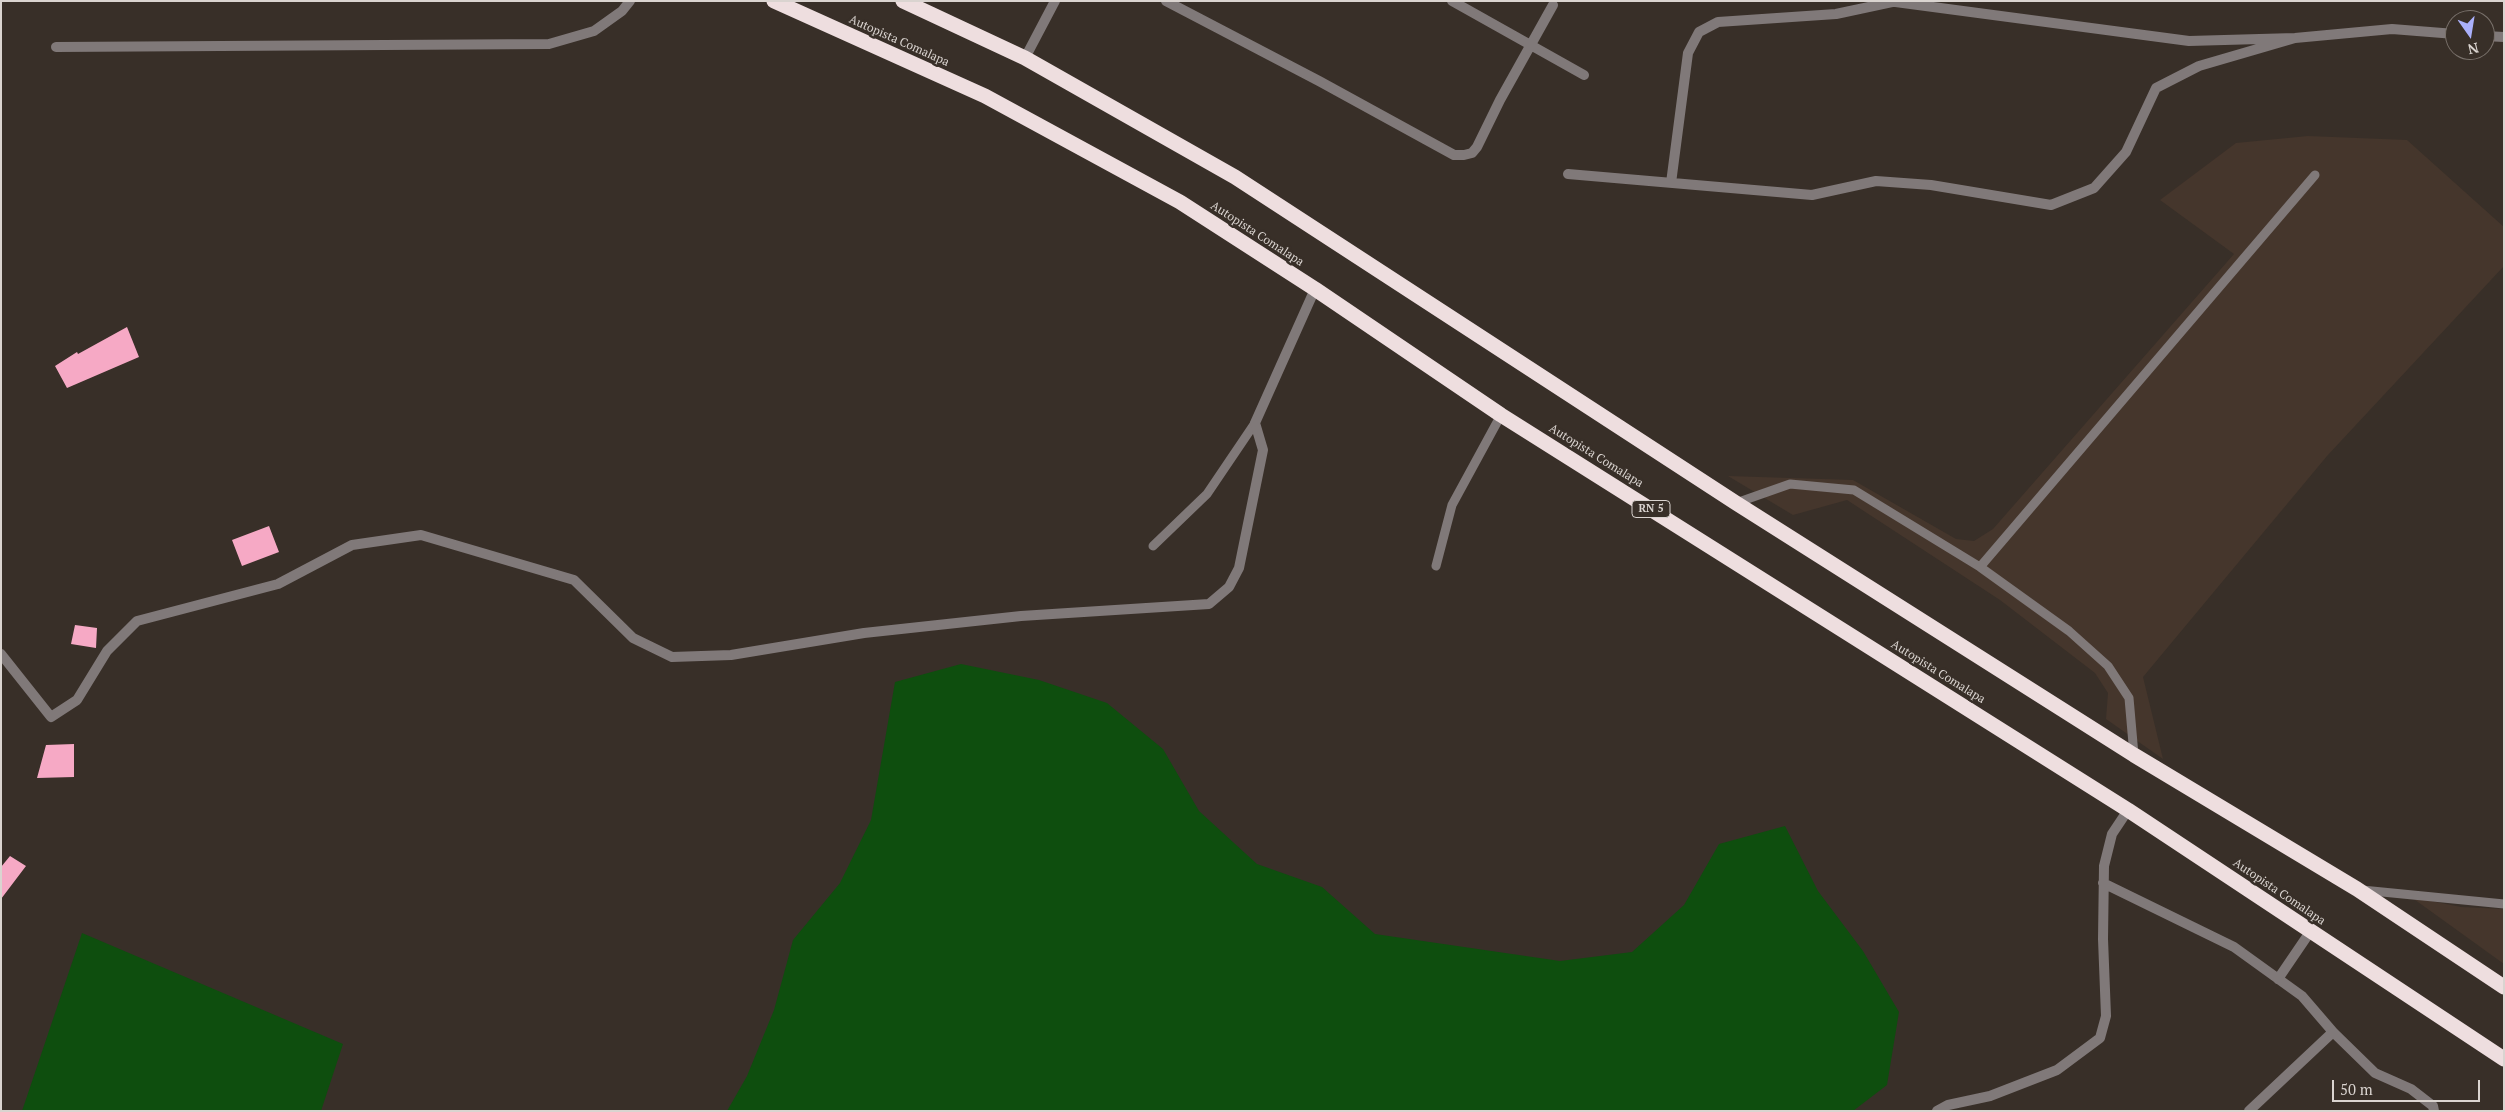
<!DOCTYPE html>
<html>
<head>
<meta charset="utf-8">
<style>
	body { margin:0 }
	#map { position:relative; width:2505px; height:1112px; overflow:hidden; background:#382f28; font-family:"PT Serif",serif }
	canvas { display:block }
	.frame { position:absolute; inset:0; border:2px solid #dad4d0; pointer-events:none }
	.north { position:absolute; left:2445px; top:10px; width:50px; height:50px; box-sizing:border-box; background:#382f28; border:1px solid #79716b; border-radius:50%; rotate:167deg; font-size:14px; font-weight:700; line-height:20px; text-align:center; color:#dad4d0 }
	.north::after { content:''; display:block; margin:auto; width:18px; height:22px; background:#aab0fb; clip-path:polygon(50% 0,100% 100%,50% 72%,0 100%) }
	.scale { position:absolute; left:2332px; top:1080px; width:148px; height:22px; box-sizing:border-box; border:2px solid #dad4d0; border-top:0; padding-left:6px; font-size:15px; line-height:18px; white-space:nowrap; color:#dad4d0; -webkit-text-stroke:4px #382f28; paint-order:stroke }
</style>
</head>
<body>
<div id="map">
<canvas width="2505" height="1112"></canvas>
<div class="frame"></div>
<div class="north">N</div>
<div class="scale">50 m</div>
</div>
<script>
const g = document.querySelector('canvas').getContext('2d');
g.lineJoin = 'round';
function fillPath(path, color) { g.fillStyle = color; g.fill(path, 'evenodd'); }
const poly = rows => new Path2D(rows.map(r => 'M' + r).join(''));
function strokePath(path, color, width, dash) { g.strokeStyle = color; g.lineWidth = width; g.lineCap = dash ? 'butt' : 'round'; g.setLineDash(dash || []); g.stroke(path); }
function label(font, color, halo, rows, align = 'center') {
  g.font = font + ' "PT Serif",serif'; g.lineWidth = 5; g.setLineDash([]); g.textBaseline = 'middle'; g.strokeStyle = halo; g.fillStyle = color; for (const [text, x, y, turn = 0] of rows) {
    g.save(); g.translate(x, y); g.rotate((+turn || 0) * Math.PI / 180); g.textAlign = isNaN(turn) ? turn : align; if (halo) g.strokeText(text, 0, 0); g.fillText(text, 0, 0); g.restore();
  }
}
fillPath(poly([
	[2308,136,2407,140,2504,227,2504,266,2327,456,2143,677,2163,759,2106,719,2108,693,2095,673,2000,600,1847,500,1793,515,1728,476,1853,480,1956,539,1974,541,1993,529,2234,254,2160,200,2236,143],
	[2411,897,2461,907,2504,909,2504,964]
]), '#45362c');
fillPath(poly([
	[961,664,1039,680,1107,703,1163,749,1199,811,1257,864,1322,887,1375,934,1560,961,1632,952,1684,905,1719,844,1785,826,1818,891,1863,951,1899,1012,1887,1085,1853,1111,727,1111,747,1076,774,1010,793,940,840,883,871,820,895,682],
	[82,933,343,1044,321,1111,22,1111]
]), '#0e4e0e');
fillPath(poly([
	[127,327,139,357,67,388,55,366,77,352,78,354],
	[269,526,279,552,242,566,232,540],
	[75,625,97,628,96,648,71,644],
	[74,744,74,777,37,778,46,745],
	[10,856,26,866,1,899,1,867]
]), '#f6a9c5');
strokePath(poly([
	[1736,503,1790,484,1854,490,1980,567,2069,631,2108,666,2129,698,2134,755],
	[1153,546,1207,494,1255,423],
	[1436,566,1452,505,1501,415],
	[1980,567,2315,175],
	[2362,890,2504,904]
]), '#807979', 9);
strokePath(poly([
	[1166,1,1319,81,1454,155,1464,155,1472,153,1477,147,1500,100,1553,5],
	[1452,1,1584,75],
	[1888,1,2189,41,2295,38,2392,29,2455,34],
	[2485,36,2504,37],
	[56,47,549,44,594,31,622,11,630,1],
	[1025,58,1055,1],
	[1568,174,1812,195,1876,181,1931,185,2051,205,2094,188,2126,152,2156,88,2199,66,2295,38],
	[1671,183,1688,53,1699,32,1718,22,1836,14,1892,2],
	[1,654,51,717,77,700,107,651,137,621,278,584,352,545,421,535,574,580,633,638,672,657,731,655,864,633,1021,616,1209,604,1229,587,1239,568,1263,450,1255,423,1315,289],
	[2103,883,2234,947,2302,996,2333,1032,2375,1073,2411,1089,2433,1106,2434,1111],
	[2278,979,2310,932],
	[1937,1111,1948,1105,1990,1096,2057,1070,2100,1038,2106,1016,2103,939,2104,866,2112,834,2128,810],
	[2249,1111,2333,1032]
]), '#807979', 10);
strokePath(poly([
	[774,1,985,96,1180,202,1315,289,1501,415,2128,810,2504,1059],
	[903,1,1025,58,1235,177,1736,503,2134,755,2357,889,2504,987]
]), '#eededf', 15);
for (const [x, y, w] of [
	[1651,509,38]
]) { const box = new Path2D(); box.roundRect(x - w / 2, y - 8.5, w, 17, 4); g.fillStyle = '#382f28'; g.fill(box); strokePath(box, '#dad4d0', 1); }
label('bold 11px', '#dad4d0', null, [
	["RN 5",1651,509]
]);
label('12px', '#dad4d0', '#382f28', [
	["Autopista Comalapa",899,41,24],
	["Autopista Comalapa",1257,234,33],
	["Autopista Comalapa",1596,456,32],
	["Autopista Comalapa",1938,672,32],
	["Autopista Comalapa",2279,892,34]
]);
</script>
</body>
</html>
